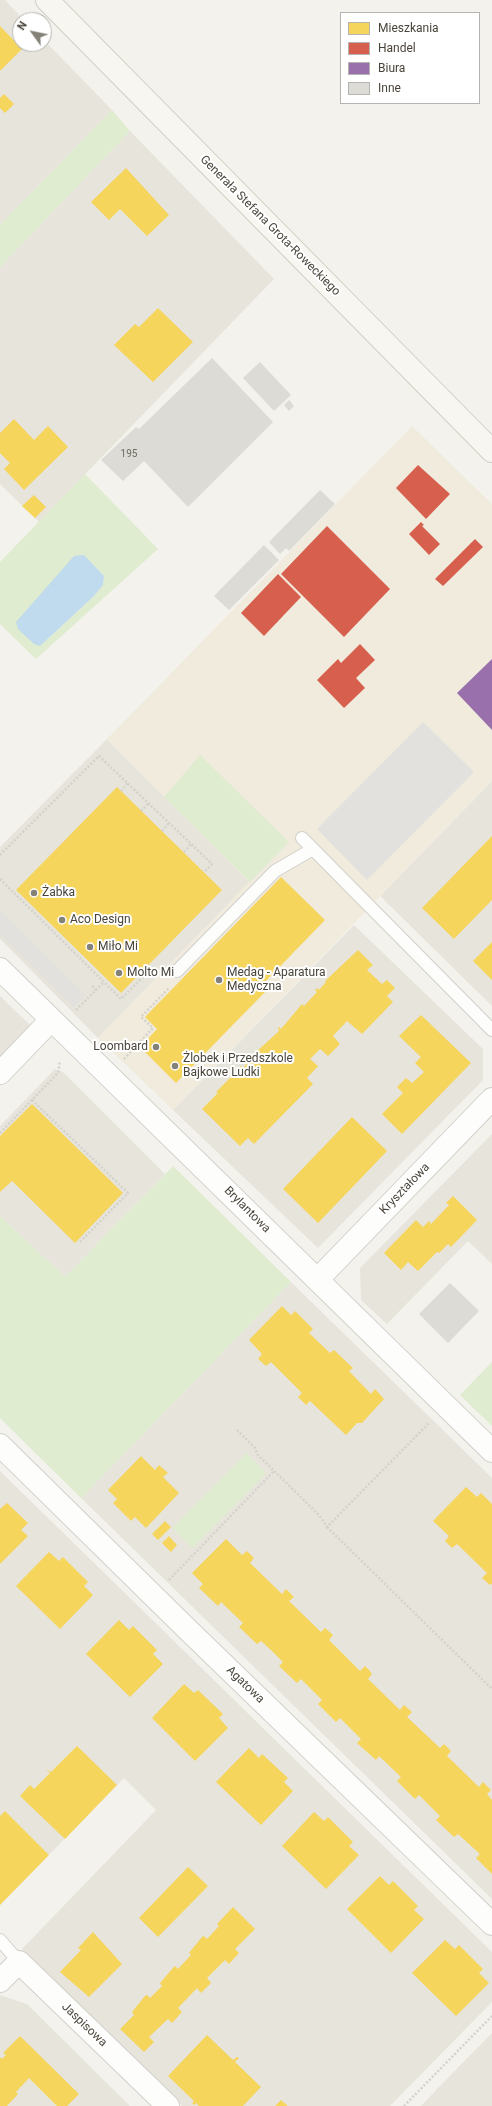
<!DOCTYPE html>
<html>
<head>
<meta charset="utf-8">
<style>
	body { margin:0 }
	#map { position:relative; width:492px; height:2106px; overflow:hidden; background:#f3f2ed; font-family:Roboto,sans-serif }
	canvas { display:block }
	.legend { position:absolute; left:340px; top:12px; width:140px; height:92px; box-sizing:border-box; background:#fff; border:1px solid #b6b4b0; margin:0; padding:5px 7px; list-style:none; font-size:12px; color:#494439 }
	.legend li { display:flex; align-items:center; gap:8px; height:20px }
	.legend b { width:20px; border:1px solid #b6b4b0 }
	.north { position:absolute; left:12px; top:12px; width:40px; height:40px; box-sizing:border-box; background:#fff; border:1px solid #b6b4b0; border-radius:50%; rotate:303deg; font-size:11px; font-weight:700; line-height:16px; text-align:center; color:#494439 }
	.north::after { content:''; display:block; margin:auto; width:14px; height:18px; background:#848178; clip-path:polygon(50% 0,100% 100%,50% 72%,0 100%) }
</style>
</head>
<body>
<div id="map">
<canvas width="492" height="2106"></canvas>
<ul class="legend">
<li><b style="height:11px;background:#f6d55c"></b>Mieszkania</li>
<li><b style="height:11px;background:#d6604d"></b>Handel</li>
<li><b style="height:11px;background:#9970ab"></b>Biura</li>
<li><b style="height:11px;background:#dcdbd6"></b>Inne</li>
</ul>
<div class="north">N</div>
</div>
<script>
const g = document.querySelector('canvas').getContext('2d');
g.lineJoin = 'round';
function fillPath(path, color) { g.fillStyle = color; g.fill(path, 'evenodd'); }
const poly = rows => new Path2D(rows.map(r => 'M' + r).join(''));
function strokePath(path, color, width, dash) { g.strokeStyle = color; g.lineWidth = width; g.lineCap = dash ? 'butt' : 'round'; g.setLineDash(dash || []); g.stroke(path); }
function label(font, color, halo, rows, align = 'center') {
  g.font = font + ' Roboto,sans-serif'; g.lineWidth = 4; g.setLineDash([]); g.textBaseline = 'middle'; g.strokeStyle = halo; g.fillStyle = color; for (const [text, x, y, turn = 0] of rows) {
    g.save(); g.translate(x, y); g.rotate((+turn || 0) * Math.PI / 180); g.textAlign = isNaN(turn) ? turn : align; if (halo) g.strokeText(text, 0, 0); g.fillText(text, 0, 0); g.restore();
  }
}
fillPath(poly([
	[0,0,5,0,24,20,20,20,20,44,44,44,44,40,112,110,0,225],
	[130,131,274,279,39,522,0,484,0,267],
	[107,739,250,882,98,1038,0,939,0,847],
	[492,781,492,1006,380,896],
	[354,925,483,1049,483,1080,318,1248,173,1110],
	[0,996,30,1025,29,1030,0,1060],
	[55,1069,63,1072,165,1174,65,1277,0,1216,0,1126],
	[492,1134,492,1264,468,1241,387,1324,361,1300,360,1268],
	[291,1282,492,1478,492,1899,81,1498],
	[0,1471,492,1952,492,2002,390,2106,182,2106,22,1949,156,1810,124,1778,0,1905],
	[0,1995,27,2004,130,2106,0,2106],
	[492,2033,492,2106,421,2106,437,2089]
]), '#e7e4db');
fillPath(poly([
	[412,426,492,504,492,781,173,1110,98,1038,249,882,107,739]
]), '#f1ebde');
fillPath(poly([
	[112,110,130,131,0,267,0,225],
	[85,474,158,549,36,659,0,624,0,562],
	[74,556,84,556,104,576,103,585,94,596,40,646],
	[200,755,289,842,250,882,164,797],
	[173,1166,291,1282,81,1498,0,1418,0,1216,65,1277],
	[492,1362,492,1426,460,1395],
	[246,1453,266,1473,193,1548,173,1528]
]), '#dfeccf');
fillPath(poly([
	[423,722,474,772,367,880,317,829],
	[0,910,86,995,73,1007,0,935]
]), '#e2e1dd');
fillPath(poly([
	[84,555,104,576,103,585,94,596,40,646,34,644,18,629,16,622,74,556]
]), '#c0daee');
fillPath(poly([
	[0,26,22,49,0,71],
	[4,94,14,104,5,113,0,108,0,98],
	[126,168,169,215,147,236,120,209,109,220,91,202],
	[158,308,193,342,153,382,114,345,135,324,139,327],
	[14,419,34,440,48,426,68,447,24,490,4,469,10,463,0,453,0,433],
	[34,495,46,507,35,518,22,506],
	[117,787,222,890,121,993,16,890],
	[492,836,492,900,454,939,422,908],
	[281,877,325,920,260,987,266,991,176,1083,140,1047,157,1029,145,1017],
	[492,942,492,980,473,961],
	[358,950,373,965,367,970,382,984,387,980,395,988,387,996,393,1002,362,1034,347,1021,333,1036,340,1044,328,1056,320,1049,310,1059,318,1066,307,1078,313,1084,254,1144,248,1138,240,1146,202,1109,218,1093,216,1092,232,1076,233,1077,240,1070,238,1069,241,1066,243,1068,256,1054,255,1053,279,1031,278,1028,279,1027,281,1029,302,1004,304,1006,317,992,315,990,318,988,319,990,326,982,325,981],
	[421,1015,471,1063,402,1134,382,1114,403,1093,397,1087,406,1078,412,1083,424,1072,415,1063,421,1057,399,1036],
	[32,1104,123,1193,75,1243,12,1181,0,1192,0,1136],
	[352,1117,387,1151,318,1223,283,1189],
	[453,1196,477,1220,451,1247,448,1244,439,1253,437,1252,418,1271,408,1262,401,1270,384,1253,416,1220,423,1227,429,1221,431,1224,449,1205,446,1203],
	[282,1306,291,1315,295,1311,313,1329,309,1333,330,1353,334,1350,353,1368,349,1371,371,1394,375,1389,384,1399,362,1423,357,1423,346,1435,310,1401,306,1405,298,1397,302,1393,271,1362,266,1366,258,1359,262,1354,249,1340],
	[141,1456,155,1470,159,1465,168,1473,163,1477,179,1493,146,1528,135,1517,131,1521,113,1503,117,1499,108,1490],
	[466,1487,477,1497,481,1493,492,1504,492,1584,490,1585,482,1578,487,1573,457,1544,452,1548,445,1541,449,1536,433,1521],
	[7,1503,28,1523,21,1530,28,1536,0,1564,0,1509],
	[165,1521,171,1527,158,1540,152,1534],
	[169,1536,177,1545,171,1552,162,1543],
	[226,1539,242,1555,247,1551,254,1558,250,1563,282,1594,286,1589,294,1597,289,1601,321,1632,325,1628,333,1635,329,1640,360,1671,365,1666,369,1670,372,1674,368,1679,400,1710,404,1705,412,1712,407,1717,440,1748,444,1744,451,1751,447,1756,479,1787,483,1782,491,1790,487,1794,492,1800,492,1874,476,1858,480,1854,458,1834,454,1837,436,1820,440,1816,419,1795,415,1799,397,1781,401,1777,379,1756,376,1760,357,1743,361,1739,340,1718,336,1722,318,1704,322,1700,301,1679,297,1683,279,1666,283,1662,272,1651,261,1641,257,1644,239,1627,243,1623,221,1602,218,1606,199,1588,203,1584,192,1573],
	[49,1552,59,1561,63,1557,88,1582,84,1586,93,1595,60,1629,16,1586],
	[119,1620,129,1630,133,1626,157,1650,153,1654,163,1664,130,1697,86,1654],
	[184,1684,194,1693,198,1690,223,1714,219,1718,228,1728,195,1761,152,1718],
	[77,1746,117,1785,65,1839,20,1796,30,1785,34,1789,50,1773,46,1769,51,1772],
	[249,1748,259,1758,262,1754,288,1778,284,1782,293,1791,261,1825,216,1782],
	[5,1811,49,1855,0,1905,0,1816],
	[314,1812,324,1821,328,1817,353,1842,349,1846,359,1855,326,1889,282,1846],
	[188,1867,208,1886,158,1937,139,1918],
	[380,1876,389,1885,393,1881,418,1906,414,1910,424,1919,391,1953,347,1909],
	[233,1907,255,1929,235,1949,239,1953,229,1964,225,1960,207,1978,211,1983,201,1993,197,1988,178,2008,182,2012,172,2023,168,2019,149,2037,154,2042,144,2052,120,2029,134,2015,132,2012,145,1996,147,1995,150,1998,162,1986,160,1983,173,1968,175,1966,178,1969,191,1955,189,1953,202,1937,204,1936,207,1939,219,1926,217,1924],
	[93,1932,122,1964,89,1997,60,1972,81,1950,78,1948],
	[445,1940,455,1949,459,1945,483,1969,479,1973,489,1983,456,2016,412,1973],
	[207,2035,233,2060,237,2057,239,2058,235,2062,261,2087,243,2106,199,2106,196,2103,194,2105,192,2103,194,2101,168,2076],
	[20,2036,79,2094,67,2106,57,2106,29,2078,16,2092,18,2094,7,2106,0,2106,0,2057,2,2059,6,2055,3,2053],
	[281,2100,288,2106,275,2106]
]), '#f6d55c');
fillPath(poly([
	[418,465,450,494,426,519,396,488],
	[421,522,424,525,422,526,440,544,429,555,409,534],
	[327,526,390,589,344,637,281,574],
	[475,539,483,547,443,586,435,579],
	[278,574,301,597,264,636,241,613],
	[360,644,375,660,356,678,365,688,344,708,317,680,338,659,341,663]
]), '#d6604d');
fillPath(poly([
	[492,659,492,730,457,693]
]), '#9970ab');
fillPath(poly([
	[212,358,273,422,188,507,144,461,123,481,101,460,136,427,139,429],
	[260,362,291,395,274,411,243,378],
	[289,400,294,406,289,411,284,405],
	[320,490,335,504,289,551,286,548,280,554,269,542],
	[264,545,279,560,229,610,214,596],
	[450,1283,479,1311,448,1343,419,1314]
]), '#dcdbd6');
const lane = poly([
	[302,838,492,1030],
	[177,971,275,871,313,849],
	[0,1940,19,1962]
]);
const street = poly([
	[0,969,492,1451],
	[0,1073,51,1020],
	[318,1279,492,1099],
	[0,1445,184,1626,492,1924],
	[0,1981,19,1962,168,2106]
]);
const secondary = poly([
	[47,0,492,451]
]);
strokePath(lane, '#d1d0cb', 14);
strokePath(street, '#d1d0cb', 24);
strokePath(secondary, '#d2cfc4', 24);
strokePath(poly([
	[121,791,128,783],
	[141,811,149,803],
	[162,831,169,823],
	[184,852,191,844],
	[0,855,99,756,212,864,204,872],
	[0,879,121,999,148,972],
	[92,986,96,990],
	[76,1010,104,982],
	[124,1059,153,1028,141,1017,169,988],
	[32,1100,128,1193,79,1243],
	[0,1133,58,1073,60,1061],
	[237,1430,255,1448,258,1455,319,1515,327,1527,429,1423],
	[327,1527,492,1689],
	[169,1580,274,1471],
	[404,2106,492,2016]
]), '#d3d2cc', 2.5, [2, 2]);
strokePath(lane, '#fdfdfc', 12);
strokePath(street, '#fdfdfc', 22);
strokePath(secondary, '#f7f6f0', 22);
for (const [x, y, r, color] of [
	[34,893,4,"#848178"],
	[62,920,4,"#848178"],
	[90,947,4,"#848178"],
	[119,973,4,"#848178"],
	[219,980,4,"#848178"],
	[156,1047,4,"#848178"],
	[175,1066,4,"#848178"]
]) { const dot = new Path2D(); dot.arc(x, y, r, 0, 2 * Math.PI); g.fillStyle = color; g.fill(dot); strokePath(dot, '#fff', 1.5); }
label('10px', '#6e6a61', null, [
	["195",129,454]
]);
label('12px', '#494439', '#fff', [
	["Generała Stefana Grota-Roweckiego",270,226,45],
	["Kryształowa",405,1189,-46],
	["Brylantowa",247,1210,45],
	["Agatowa",245,1685,44],
	["Jaspisowa",84,2025,44]
]);
label('12px', '#494439', '#fff', [
	["Żabka",42,893],
	["Aco Design",70,920],
	["Miło Mi",98,947],
	["Molto Mi",127,973],
	["Medag - Aparatura",227,973],
	["Medyczna",227,987],
	["Loombard",148,1047,"right"],
	["Żlobek i Przedszkole",183,1059],
	["Bajkowe Ludki",183,1073]
], 'left');
</script>
</body>
</html>
